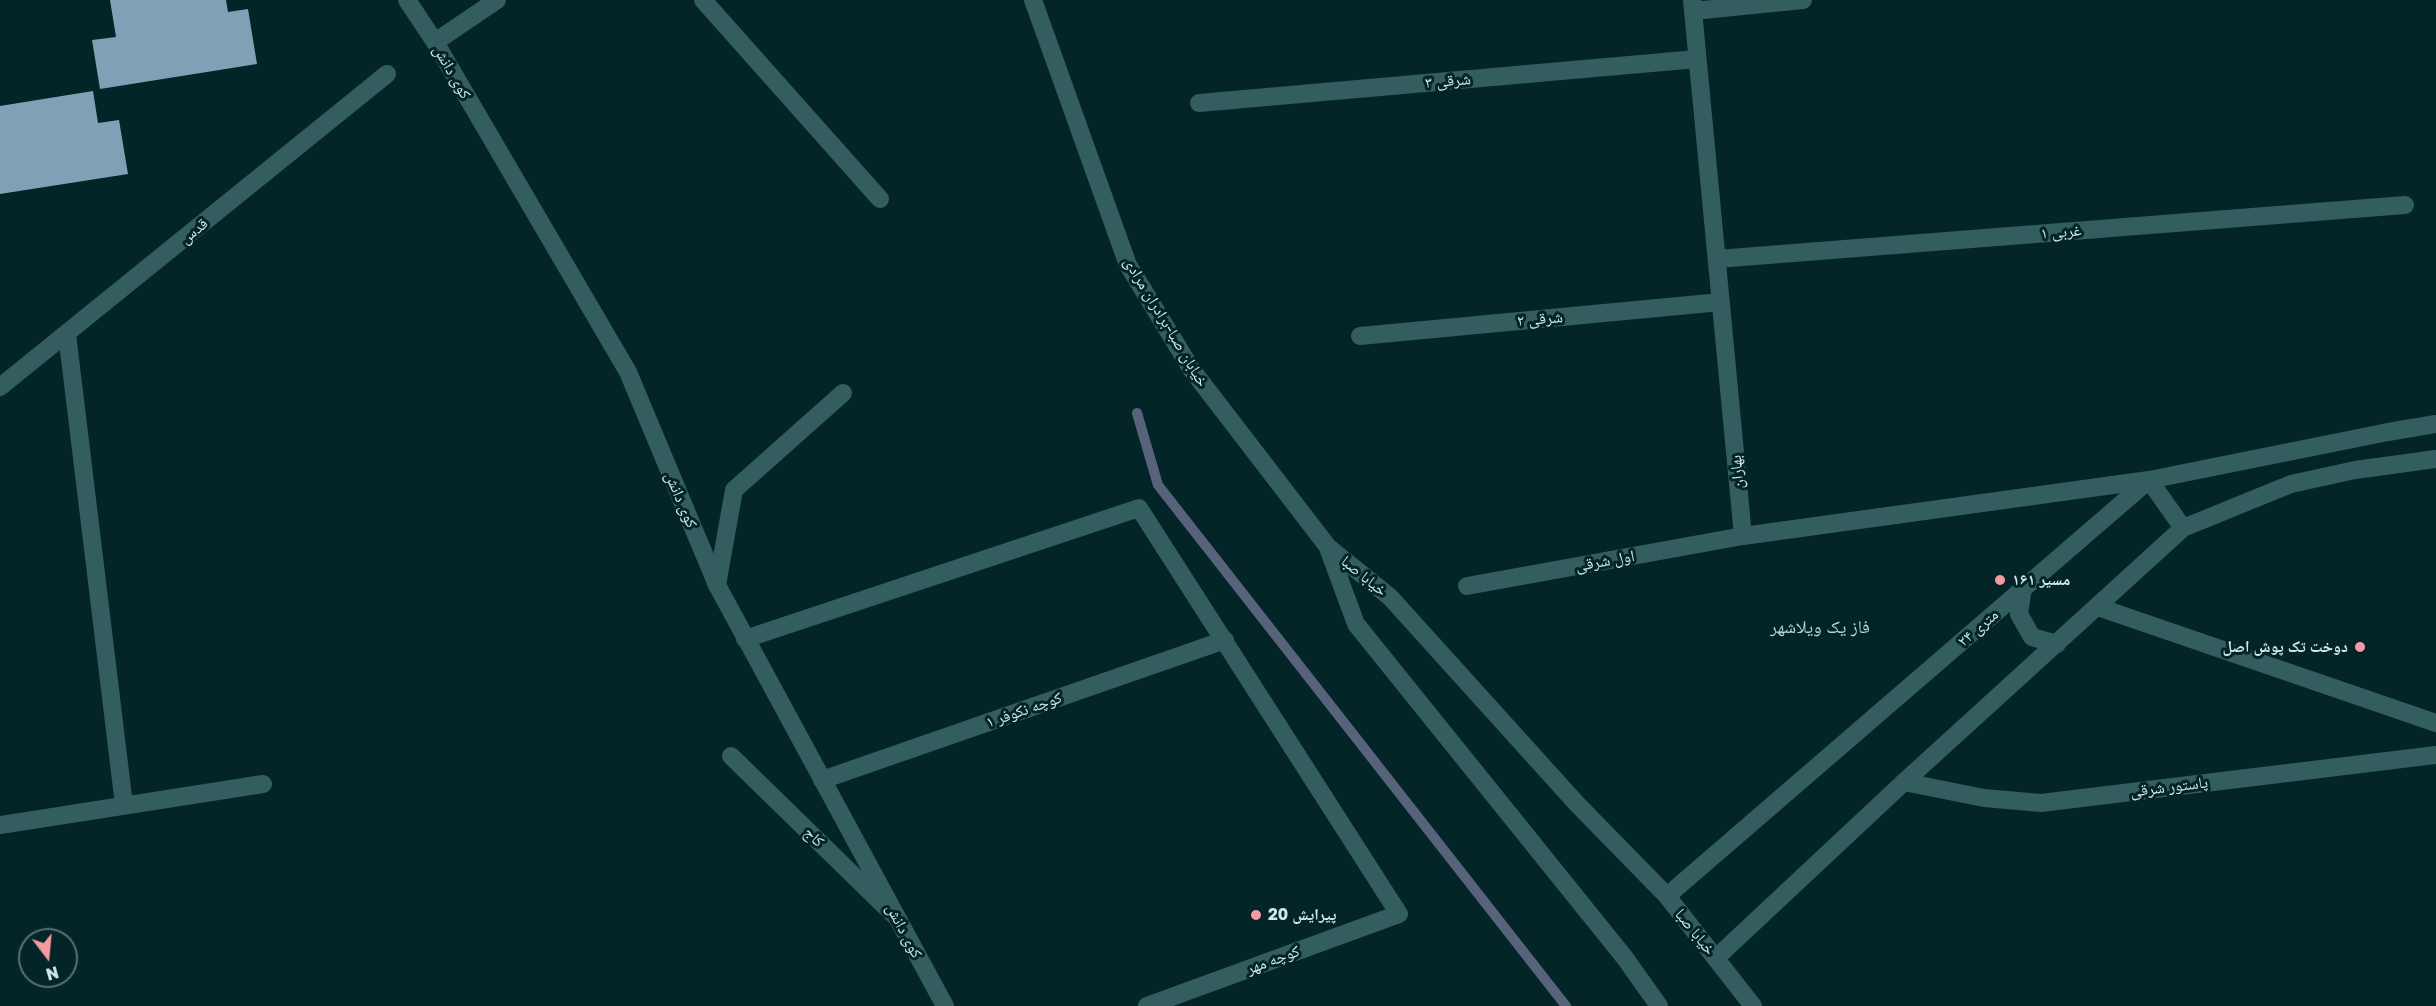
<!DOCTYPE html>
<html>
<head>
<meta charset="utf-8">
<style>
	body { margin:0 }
	#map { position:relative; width:2436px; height:1006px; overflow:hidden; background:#032527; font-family:"Golos Text",sans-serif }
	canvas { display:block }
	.north { position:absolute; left:18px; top:928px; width:60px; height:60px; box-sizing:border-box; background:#032527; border:2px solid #557274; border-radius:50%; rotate:164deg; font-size:16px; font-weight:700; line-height:24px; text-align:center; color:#d0e6e7 }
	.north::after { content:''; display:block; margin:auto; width:21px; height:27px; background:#f49aa2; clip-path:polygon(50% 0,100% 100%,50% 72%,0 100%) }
</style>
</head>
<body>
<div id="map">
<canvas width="2436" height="1006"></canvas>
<div class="north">N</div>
</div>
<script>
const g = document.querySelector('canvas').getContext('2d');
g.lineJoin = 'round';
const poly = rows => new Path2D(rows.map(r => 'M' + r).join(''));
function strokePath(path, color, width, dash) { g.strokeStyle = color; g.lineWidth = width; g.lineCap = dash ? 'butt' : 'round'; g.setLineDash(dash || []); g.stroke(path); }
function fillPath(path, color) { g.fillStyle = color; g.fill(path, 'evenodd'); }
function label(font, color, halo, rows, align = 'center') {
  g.font = font + ' "Golos Text","Noto Naskh Arabic",sans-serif'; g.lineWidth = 6; g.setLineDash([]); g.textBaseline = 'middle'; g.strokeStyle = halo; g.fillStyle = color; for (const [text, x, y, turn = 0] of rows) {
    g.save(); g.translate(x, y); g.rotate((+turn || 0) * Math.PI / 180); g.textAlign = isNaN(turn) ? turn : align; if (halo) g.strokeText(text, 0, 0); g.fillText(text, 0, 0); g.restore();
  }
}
strokePath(poly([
	[1137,413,1158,485,1566,1006]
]), '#59627b', 10);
fillPath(poly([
	[110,0,226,0,228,12,248,9,257,64,100,89,92,40,116,37],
	[93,91,98,123,119,120,128,174,0,194,0,106]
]), '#80a1b5');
strokePath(poly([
	[703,0,880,199],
	[1692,0,1743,536],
	[1693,11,1803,0],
	[435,42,497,0],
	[1199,103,1697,59],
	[1717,259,2405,205],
	[67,334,124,805],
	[1360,336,1721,302],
	[0,387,387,74],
	[717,585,734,490,843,393],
	[2098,607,2436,723],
	[745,639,1139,508,1399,914,1147,1006],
	[731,756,893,914],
	[822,780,1225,640],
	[1904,782,1984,798,2041,803,2436,755],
	[0,825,263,784]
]), '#335d5f', 18);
strokePath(poly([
	[407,0,435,42,628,372,717,585,945,1006],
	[1467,586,1743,536,2149,480,2183,528],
	[2023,588,2019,614,2032,637,2057,644],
	[1667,896,2149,480,2388,432,2436,424],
	[1716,958,1904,782,2183,528,2291,484,2355,470,2436,459]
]), '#335d5f', 18);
strokePath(poly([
	[1033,0,1128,265,1192,370,1328,547,1390,597,1577,804,1667,896,1753,1006],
	[1328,548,1356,624,1625,958,1659,1006]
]), '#335d5f', 18);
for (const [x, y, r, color] of [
	[2000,580,6,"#f49aa2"],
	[2360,647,6,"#f49aa2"],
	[1256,915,6,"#f49aa2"]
]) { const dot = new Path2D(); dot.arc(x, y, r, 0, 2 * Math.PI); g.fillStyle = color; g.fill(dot); strokePath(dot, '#032527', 2); }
label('16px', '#d0e6e7', '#032527', [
	["کوی دانش",452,72,60],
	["۳ شرقی",1448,81,-5],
	["قدس",194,231,-39],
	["۱ غربی",2061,232,-5],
	["۲ شرقی",1540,319,-5],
	["خیابان صبا-برادران مرادی",1166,322,59],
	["بهاران",1737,472,-95],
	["کوی دانش",681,500,67],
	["اول شرقی",1605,561,-10],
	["خیابا صبا",1364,576,39],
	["۲۴ متری",1978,628,-41],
	["کوچه نکوفر ۱",1024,710,-19],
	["پاستور شرقی",2169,787,-7],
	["کاج",814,837,44],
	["کوی دانش",904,931,62],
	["خیابا صبا",1695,932,51],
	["کوچه مهر",1273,960,-20]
]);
label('bold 16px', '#d0e6e7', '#032527', [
	["مسیر ۱۶۱",2012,580],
	["دوخت تک پوش اصل",2348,647,"right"],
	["پیرایش 20",1268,915]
], 'left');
label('18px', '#addadd', '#032527', [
	["فاز یک ویلاشهر",1820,627]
]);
</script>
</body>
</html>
